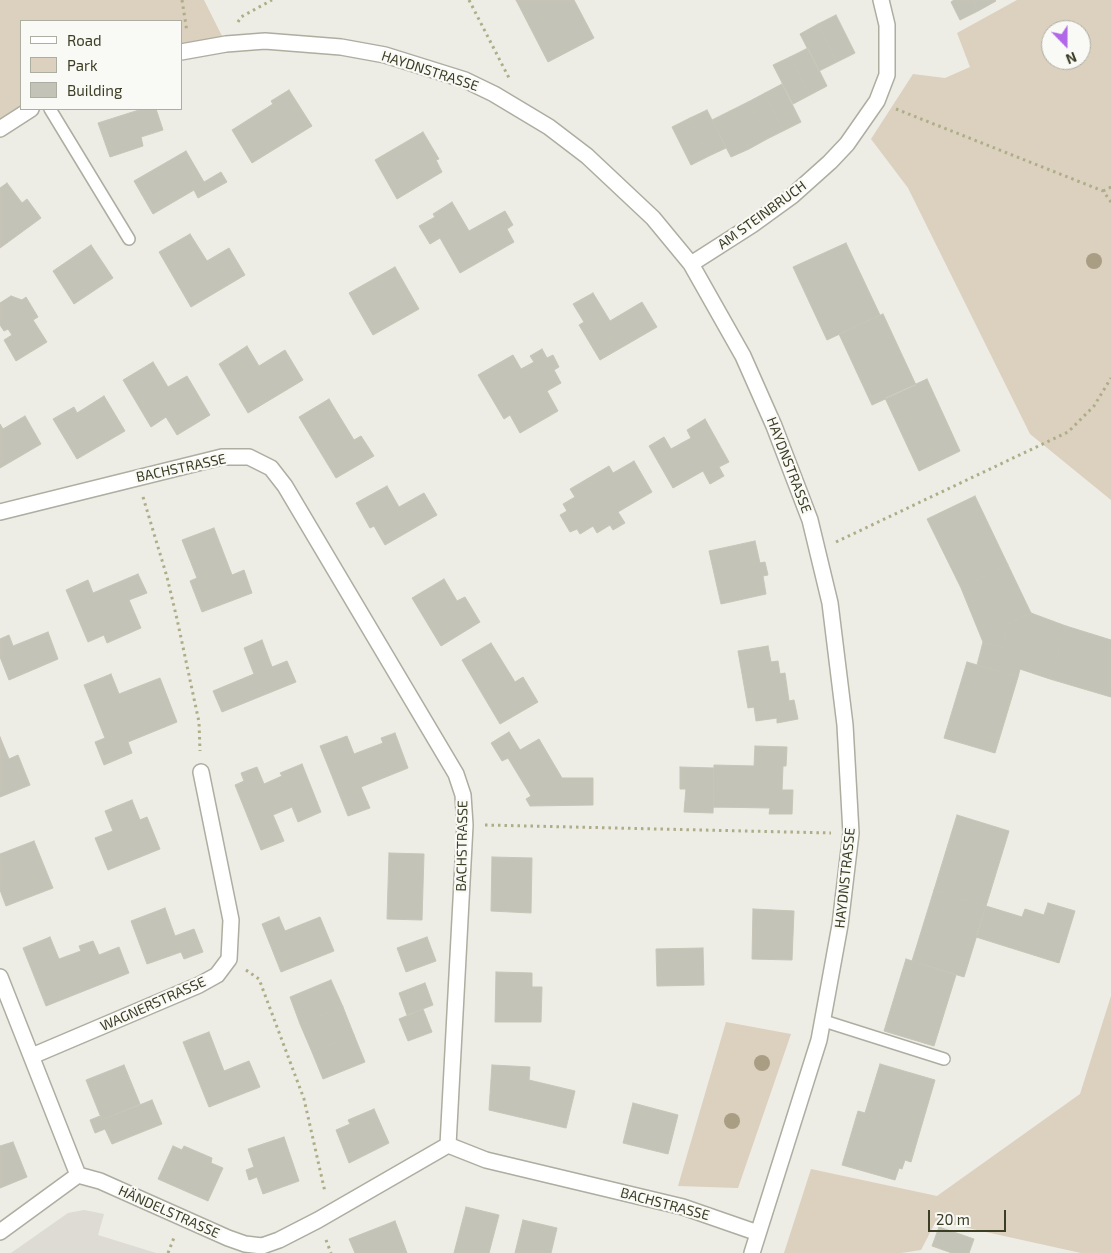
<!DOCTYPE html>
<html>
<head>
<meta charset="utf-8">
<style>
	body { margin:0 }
	#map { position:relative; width:1111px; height:1253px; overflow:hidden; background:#edece5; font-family:"Exo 2",sans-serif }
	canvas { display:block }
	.legend { position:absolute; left:20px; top:20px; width:162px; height:90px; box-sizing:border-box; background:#f9f9f5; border:1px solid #adaea2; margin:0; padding:6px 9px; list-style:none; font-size:15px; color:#3c3d25 }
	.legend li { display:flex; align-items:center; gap:10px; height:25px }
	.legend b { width:25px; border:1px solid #adaea2 }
	.north { position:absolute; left:1041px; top:20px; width:50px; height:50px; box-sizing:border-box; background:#f9f9f5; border:1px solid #adaea2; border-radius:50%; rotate:158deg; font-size:14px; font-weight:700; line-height:20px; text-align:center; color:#3c3d25 }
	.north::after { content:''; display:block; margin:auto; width:18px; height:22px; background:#b168e8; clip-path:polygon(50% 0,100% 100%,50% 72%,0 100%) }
	.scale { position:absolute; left:928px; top:1210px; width:78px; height:22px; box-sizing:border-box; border:2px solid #3c3d25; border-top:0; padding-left:6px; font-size:15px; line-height:18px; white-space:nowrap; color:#3c3d25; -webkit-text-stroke:4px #f9f9f5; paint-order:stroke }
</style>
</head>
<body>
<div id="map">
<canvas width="1111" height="1253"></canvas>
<ul class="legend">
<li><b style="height:6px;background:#fff"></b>Road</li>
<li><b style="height:14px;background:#dcd0bf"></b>Park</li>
<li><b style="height:14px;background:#c4c3b7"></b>Building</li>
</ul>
<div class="north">N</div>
<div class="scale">20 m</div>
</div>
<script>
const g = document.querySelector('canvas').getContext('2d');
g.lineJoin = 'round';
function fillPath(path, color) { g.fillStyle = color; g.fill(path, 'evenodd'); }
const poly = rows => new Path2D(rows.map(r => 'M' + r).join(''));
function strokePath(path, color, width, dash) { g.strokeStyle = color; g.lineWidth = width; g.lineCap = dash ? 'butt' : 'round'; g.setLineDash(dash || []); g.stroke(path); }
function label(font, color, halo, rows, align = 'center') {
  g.font = font + ' "Exo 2",sans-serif'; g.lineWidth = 4.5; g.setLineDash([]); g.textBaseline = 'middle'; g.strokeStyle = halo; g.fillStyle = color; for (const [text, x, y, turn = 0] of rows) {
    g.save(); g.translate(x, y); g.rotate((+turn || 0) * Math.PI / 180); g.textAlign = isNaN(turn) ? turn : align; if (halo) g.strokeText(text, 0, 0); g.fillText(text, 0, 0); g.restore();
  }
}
fillPath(poly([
	[84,1210,104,1214,98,1235,156,1253,11,1253,68,1213]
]), '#dddbd3');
fillPath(poly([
	[0,0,204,0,226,44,181,52,181,21,21,21,21,109,0,121],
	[1017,0,1111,0,1111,500,1030,434,908,188,871,139,913,74,945,78,970,67,957,33],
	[1051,30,1081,30,1081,60,1051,60],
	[1111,996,1111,1253,1081,1253,936,1221,921,1250,901,1253,784,1253,811,1169,937,1196,1080,1094],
	[726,1022,791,1034,738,1188,678,1186]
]), '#dcd0bf');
const building = poly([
	[516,0,574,0,594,38,548,62,516,0],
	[954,0,972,0,978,11,960,20,951,2,954,0],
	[972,0,995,0,996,1,978,11,972,0],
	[836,15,855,53,837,62,818,24,836,15],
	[818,24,837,62,819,71,800,34,818,24],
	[808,48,827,86,810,95,790,57,808,48],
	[790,57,810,95,793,104,773,65,790,57],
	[782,84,801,122,783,131,765,93,782,84],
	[289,90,312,126,252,163,232,130,273,104,271,101,289,90],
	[765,93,783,131,767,139,748,102,765,93],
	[748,102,767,139,749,149,730,111,748,102],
	[142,109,156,109,163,130,141,137,143,146,110,157,98,123,142,109],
	[707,110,726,148,709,156,690,118,707,110],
	[730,111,749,149,731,157,712,120,730,111],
	[690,118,709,156,691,165,672,127,690,118],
	[423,132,439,159,436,160,442,172,397,199,375,160,423,132],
	[186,151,204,182,221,172,227,182,198,198,194,190,153,214,134,181,186,151],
	[7,183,22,203,27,199,41,218,0,248,0,188,7,183],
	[452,202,469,231,505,211,513,225,507,229,514,242,460,273,440,238,430,244,419,226,435,217,433,214,452,202],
	[190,234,207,261,229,248,245,275,191,307,159,252,190,234],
	[846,243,880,315,827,340,793,267,846,243],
	[91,245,113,278,74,304,53,271,91,245],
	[395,267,419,309,373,335,349,293,395,267],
	[593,293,610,321,642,302,657,327,600,360,579,325,584,322,573,304,593,293],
	[11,296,22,300,26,297,38,317,33,320,47,342,16,361,4,340,12,335,8,329,4,331,0,325,0,303,11,296],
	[883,314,916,385,872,405,839,334,883,314],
	[247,346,259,366,285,350,303,380,248,413,219,364,247,346],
	[542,349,547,358,553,355,559,367,554,370,561,383,547,391,558,411,520,433,510,415,504,419,478,375,513,355,521,369,534,362,530,356,542,349],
	[153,362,168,387,187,376,210,415,177,435,166,417,151,427,123,380,153,362],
	[927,379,960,451,919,471,885,398,927,379],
	[104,396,125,431,77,459,53,419,74,407,77,413,104,396],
	[329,399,354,440,361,436,374,456,336,478,299,417,329,399],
	[25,416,41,444,0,468,0,424,3,429,25,416],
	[705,419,729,462,719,467,724,476,710,484,703,471,673,488,649,446,664,437,671,449,691,438,687,430,705,419],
	[634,461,652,492,618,512,625,523,613,530,610,525,597,533,593,526,580,534,577,529,570,532,560,515,567,511,563,504,575,497,570,489,609,466,613,473,634,461],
	[387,486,399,507,424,493,437,515,385,545,374,526,370,528,356,503,387,486],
	[975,496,1008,565,961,588,927,519,975,496],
	[214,528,232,575,244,570,252,593,202,612,190,581,197,578,182,540,214,528],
	[755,541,760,563,765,562,768,575,763,576,766,594,721,604,709,551,755,541],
	[1008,565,1031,613,1009,623,1002,647,983,642,961,588,1008,565],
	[138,574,147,593,129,600,141,628,107,643,104,635,88,642,66,590,88,580,93,593,138,574],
	[444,579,457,601,465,597,480,622,441,646,412,598,444,579],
	[1031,613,1066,626,1050,679,1020,669,1018,677,977,665,983,642,1002,647,1009,623,1031,613],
	[1066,626,1111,640,1111,697,1050,679,1066,626],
	[48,632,58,659,9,680,0,657,0,639,9,635,13,646,48,632],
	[262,640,272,667,287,661,296,682,222,712,213,691,254,674,244,648,262,640],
	[491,643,515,682,523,677,538,702,500,724,462,660,491,643],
	[768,646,771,662,778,661,780,674,785,673,789,701,794,700,798,719,777,723,777,718,756,721,754,707,748,708,738,651,768,646],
	[967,662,1018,677,995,753,944,738,967,662],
	[111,674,119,694,160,678,177,722,128,742,132,753,104,765,95,742,105,738,84,685,111,674],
	[509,732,520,750,539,739,562,778,593,778,593,805,530,806,526,799,531,796,508,758,502,761,491,743,509,732],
	[395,733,408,768,361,787,370,808,348,816,320,746,347,736,354,754,383,743,381,738,395,733],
	[0,737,9,759,18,755,30,785,0,797,0,737],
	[755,746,787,747,786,766,783,766,782,790,793,790,792,814,769,814,770,808,713,807,714,765,754,766,755,746],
	[302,764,321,812,298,822,292,807,273,815,284,841,261,850,235,785,244,781,241,773,257,767,264,784,282,776,280,773,302,764],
	[680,767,714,768,713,813,684,812,686,789,680,789,680,767],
	[132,800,140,820,147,817,160,849,108,870,95,838,113,831,105,811,132,800],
	[957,815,1009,831,986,906,934,890,957,815],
	[34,841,53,888,6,906,0,890,0,854,34,841],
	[389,853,424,854,422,920,387,919,389,853],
	[492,857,532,858,531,913,491,911,492,857],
	[934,890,986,906,964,977,912,961,934,890],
	[1048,903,1075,911,1059,963,976,937,986,906,1022,917,1025,909,1044,915,1048,903],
	[165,908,175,936,194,929,203,952,184,959,181,952,147,964,131,921,165,908],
	[753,909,794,911,792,960,752,959,753,909],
	[279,917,285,931,320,917,334,951,281,972,262,924,279,917],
	[50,937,59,959,81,951,79,946,93,941,99,955,119,947,129,973,46,1006,23,948,50,937],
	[427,937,436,961,406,972,397,948,427,937],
	[703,948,704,985,657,986,656,949,703,948],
	[906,959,956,975,934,1046,884,1031,906,959],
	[496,972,532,973,532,987,542,987,541,1022,495,1022,496,972],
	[331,980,343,1007,300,1024,290,997,331,980],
	[425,983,433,1005,407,1015,399,993,425,983],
	[343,1007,354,1035,312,1052,300,1024,343,1007],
	[423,1009,432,1032,408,1041,399,1019,423,1009],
	[209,1032,224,1071,249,1061,260,1087,209,1107,183,1042,209,1032],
	[354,1035,365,1062,323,1079,312,1052,354,1035],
	[880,1064,935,1080,911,1162,905,1160,902,1169,899,1168,895,1180,842,1165,858,1111,865,1113,880,1064],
	[124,1065,140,1104,102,1120,86,1080,124,1065],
	[492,1065,530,1067,529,1080,575,1091,566,1128,489,1110,492,1065],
	[152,1100,162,1124,112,1144,105,1129,95,1133,90,1120,100,1116,102,1120,152,1100],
	[633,1103,678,1115,668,1154,623,1143,633,1103],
	[374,1109,389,1143,349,1163,336,1130,350,1124,348,1120,374,1109],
	[284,1137,299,1181,263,1194,257,1177,249,1180,246,1170,254,1167,248,1149,284,1137],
	[13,1142,27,1177,0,1188,0,1146,13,1142],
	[173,1146,182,1150,184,1146,212,1158,211,1163,223,1168,208,1201,158,1179,173,1146],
	[466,1207,499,1215,489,1253,454,1253,466,1207],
	[523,1220,557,1228,551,1253,515,1253,523,1220],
	[395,1221,407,1253,355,1253,349,1239,395,1221],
	[939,1227,974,1239,969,1253,952,1253,932,1246,939,1227]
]);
fillPath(building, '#c4c3b7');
strokePath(building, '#c6c5b7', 1);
const lane = poly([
	[50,109,129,239],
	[824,1021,944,1059]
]);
const street = poly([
	[181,52,226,44,265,41,341,47,385,55,465,80,494,94,549,127,587,156,653,218,691,264,743,356,774,426,810,520,830,603,845,725,851,833,840,925,819,1040,752,1253],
	[0,129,31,109],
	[691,264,752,225,792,196,830,162,847,144,877,101,887,75,887,25,881,0],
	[0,512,222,457,249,457,271,468,285,486,456,774,463,795,465,825,448,1145],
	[0,977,78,1175],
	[32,1056,199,985,217,975,229,959,231,920,201,772],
	[448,1145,486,1160,683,1207,758,1233],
	[78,1175,100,1181,228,1238,245,1244,262,1246,279,1240,318,1220,448,1145],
	[0,1232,78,1175]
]);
strokePath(lane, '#adada0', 14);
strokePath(street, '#adada0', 18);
strokePath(poly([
	[182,0,187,32],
	[469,0,509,78],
	[238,22,241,17,272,0],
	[896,109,1103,191,1111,202],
	[1103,191,1111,187],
	[143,497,167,577,177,619,199,722,200,751],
	[836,542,1068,432,1094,406,1111,378],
	[485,825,831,833],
	[246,970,259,979,304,1099,325,1192],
	[326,1240,331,1253],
	[168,1253,175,1235]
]), '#adae87', 3, [2.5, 4]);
strokePath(lane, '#fff', 11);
strokePath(street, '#fff', 15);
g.fillStyle = '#a99e83';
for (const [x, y] of [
	[1094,261],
	[762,1063],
	[732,1121]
]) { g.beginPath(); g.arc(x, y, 8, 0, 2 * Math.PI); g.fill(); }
label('14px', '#3c3d25', '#f9f9f5', [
	["HAYDNSTRASSE",430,71,18],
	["AM STEINBRUCH",762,215,-36],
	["HAYDNSTRASSE",789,465,69],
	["BACHSTRASSE",181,468,-12],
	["BACHSTRASSE",462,846,-89],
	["HAYDNSTRASSE",845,878,-84],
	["WAGNERSTRASSE",153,1004,-24],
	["BACHSTRASSE",665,1204,15],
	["HÄNDELSTRASSE",169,1212,24]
]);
</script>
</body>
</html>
